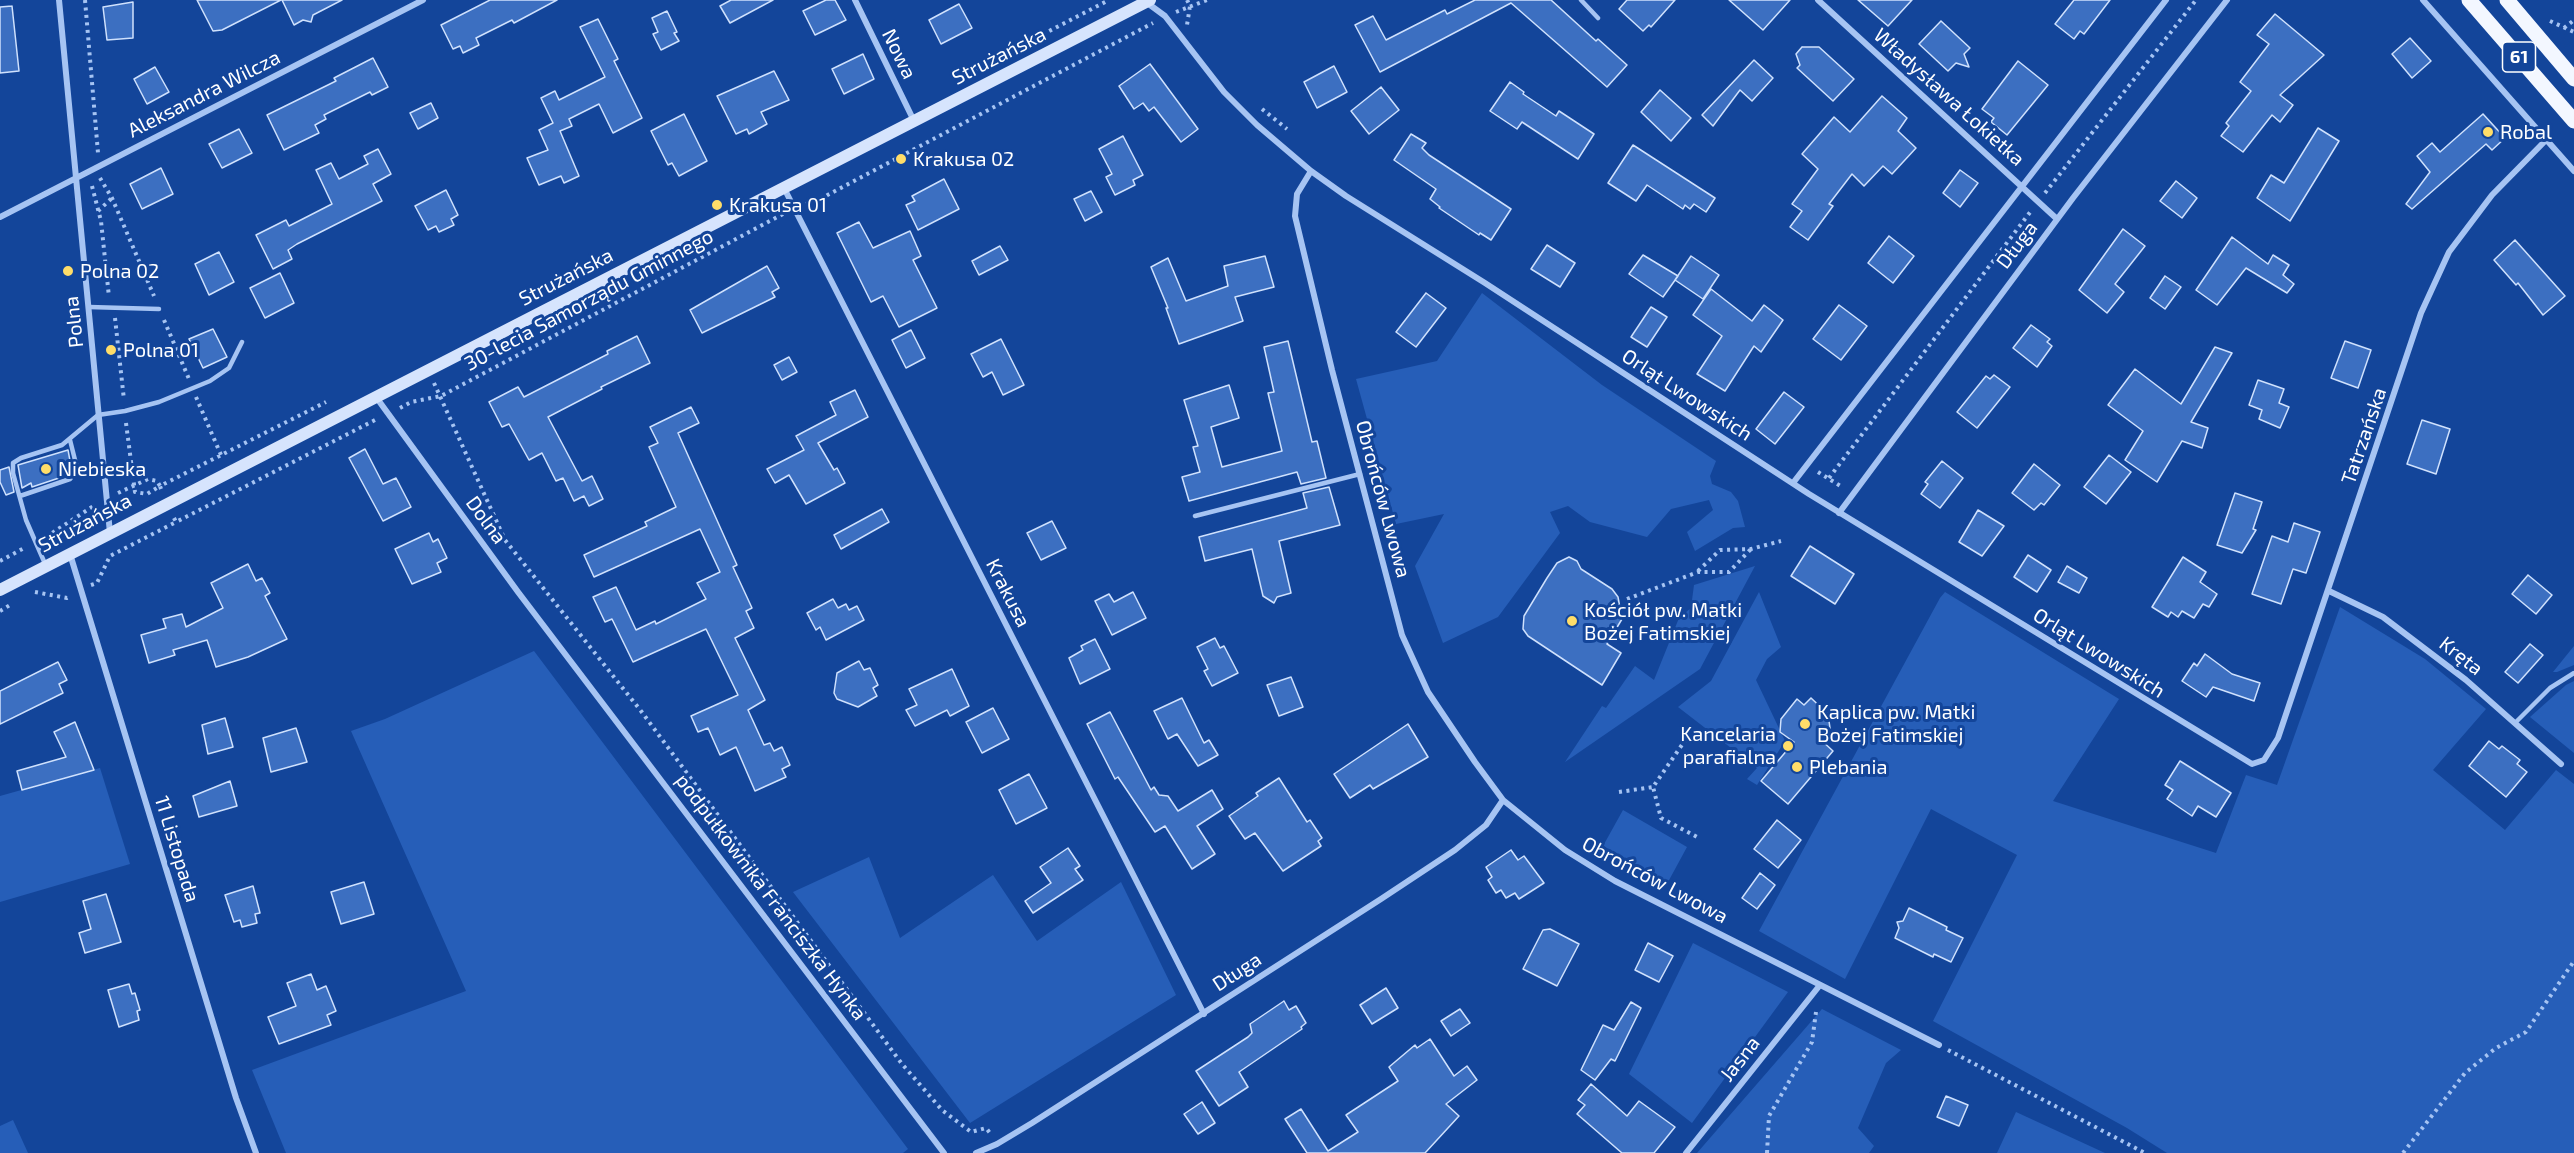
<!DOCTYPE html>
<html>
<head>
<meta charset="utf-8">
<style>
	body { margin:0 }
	canvas { display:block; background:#13459a }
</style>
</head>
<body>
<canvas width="2574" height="1153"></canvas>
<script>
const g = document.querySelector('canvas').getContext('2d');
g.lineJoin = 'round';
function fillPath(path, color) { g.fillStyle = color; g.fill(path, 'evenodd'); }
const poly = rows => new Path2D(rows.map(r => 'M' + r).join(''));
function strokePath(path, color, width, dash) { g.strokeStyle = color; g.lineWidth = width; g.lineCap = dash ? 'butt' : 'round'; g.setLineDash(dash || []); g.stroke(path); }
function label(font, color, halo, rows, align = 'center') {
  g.font = font + ' "Exo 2",sans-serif'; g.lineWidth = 6; g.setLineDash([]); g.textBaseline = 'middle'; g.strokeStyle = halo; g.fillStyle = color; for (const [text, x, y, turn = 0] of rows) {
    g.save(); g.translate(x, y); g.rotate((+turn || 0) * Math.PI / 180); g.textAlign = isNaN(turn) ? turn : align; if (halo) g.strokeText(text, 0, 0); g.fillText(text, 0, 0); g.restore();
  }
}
fillPath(poly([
	[1482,293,1602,385,1716,461,1710,476,1712,484,1731,492,1738,501,1745,527,1733,528,1695,551,1687,532,1713,510,1709,500,1671,509,1647,537,1590,522,1568,506,1550,512,1560,533,1498,617,1443,643,1415,566,1444,514,1396,524,1356,379,1437,361],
	[1755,566,1700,669,1565,762,1602,706,1606,708,1635,666,1654,680,1679,618,1691,608,1694,585],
	[1759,592,1781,647,1767,659,1756,680,1785,741,1757,785,1747,779,1757,768,1678,707,1711,681],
	[1945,592,2119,699,2053,801,2216,853,2246,775,2277,785,2340,607,2425,659,2486,709,2433,770,2505,830,2556,770,2574,784,2574,1153,2167,1153,2127,1128,1933,1021,2017,855,1931,809,1845,979,1759,931,1940,598],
	[2574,646,2574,665,2557,672,2553,672],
	[534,651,908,1149,903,1153,286,1153,252,1070,466,991,351,731,385,719],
	[2574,681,2574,753,2530,717,2566,685],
	[100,768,130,864,0,902,0,796],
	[1623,810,1687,847,1668,882,1603,846],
	[869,857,900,938,993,875,1037,941,1121,882,1176,995,970,1123,793,892],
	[1693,943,1788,992,1692,1123,1629,1074],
	[1822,1009,1901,1050,1886,1063,1858,1128,1874,1146,1869,1153,1697,1153],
	[2016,1112,2105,1153,1997,1153],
	[13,1120,28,1153,0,1153,0,1126]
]), '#265eb8');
const building = poly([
	[197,0,281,0,222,30,213,31,197,0],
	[282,0,342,0,313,15,311,22,303,20,294,25,282,0],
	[490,0,557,0,514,23,512,20,476,38,479,45,463,53,460,46,453,49,441,25,490,0],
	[731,0,773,0,730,23,720,6,731,0],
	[826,0,835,0,846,20,815,35,803,11,826,0],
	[1475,0,1551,0,1596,41,1598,39,1627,65,1607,87,1511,3,1380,72,1355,25,1373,16,1386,40,1445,10,1447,14,1475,0],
	[1627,0,1675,0,1651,27,1649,25,1643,31,1619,9,1627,0],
	[1729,0,1790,0,1763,30,1729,0],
	[1858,0,1912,0,1888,26,1858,0],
	[2074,0,2110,0,2084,34,2080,31,2074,39,2055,24,2074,0],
	[133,2,133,38,107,40,103,7,133,2],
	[959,4,972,28,941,44,929,20,959,4],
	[12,6,19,71,0,73,0,7,12,6],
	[667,11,677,32,674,33,679,41,661,50,653,34,658,32,652,18,667,11],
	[2275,14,2324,55,2280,95,2293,105,2280,122,2272,115,2243,152,2221,136,2229,126,2226,123,2251,91,2240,82,2269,44,2257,35,2275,14],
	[598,19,618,59,614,61,642,118,613,133,599,104,569,119,572,126,560,131,579,176,564,183,561,176,539,185,527,158,548,150,539,130,553,123,541,98,555,91,559,100,605,77,580,27,598,19],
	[1941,21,1970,48,1964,54,1969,67,1956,63,1948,71,1919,44,1941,21],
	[2410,38,2431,61,2412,78,2392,54,2410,38],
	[1802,47,1819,47,1854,79,1833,101,1797,68,1800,65,1796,54,1802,47],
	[863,54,874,79,844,94,832,69,863,54],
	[373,58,388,87,372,95,370,92,324,115,326,119,315,125,319,133,284,150,267,115,336,81,334,78,373,58],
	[1754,60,1773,78,1752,101,1740,90,1713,126,1702,115,1754,60],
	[2018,61,2048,85,2007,135,1991,122,1994,118,1982,109,2018,61],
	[1150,64,1198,129,1181,142,1154,107,1149,111,1143,103,1134,109,1119,86,1150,64],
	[1334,66,1347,92,1317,108,1304,82,1334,66],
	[155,67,169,92,147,104,134,79,155,67],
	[774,71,789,100,761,112,767,124,749,134,747,129,736,134,717,96,774,71],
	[1510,82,1524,92,1523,94,1556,116,1559,111,1594,134,1578,159,1522,122,1517,129,1490,111,1510,82],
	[1381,87,1399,110,1369,134,1351,111,1381,87],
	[1660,90,1691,118,1671,141,1641,112,1660,90],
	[1882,96,1907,118,1898,131,1916,148,1892,174,1883,166,1864,186,1852,174,1829,204,1833,206,1808,240,1790,227,1802,211,1792,204,1818,169,1802,154,1834,117,1850,132,1882,96],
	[431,103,438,118,418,129,410,113,431,103],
	[684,114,707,161,679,176,672,163,668,165,651,131,684,114],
	[2483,114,2505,138,2492,150,2486,144,2412,209,2406,204,2430,172,2417,156,2432,143,2440,152,2483,114],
	[2318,128,2339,141,2290,221,2257,198,2271,175,2284,183,2318,128],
	[239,129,252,153,222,168,209,144,239,129],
	[1411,134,1426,143,1422,148,1429,155,1511,209,1491,240,1480,233,1479,235,1439,208,1440,207,1430,199,1436,189,1394,160,1411,134],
	[1123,136,1143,175,1133,180,1135,185,1115,195,1106,177,1112,174,1099,149,1123,136],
	[1633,145,1715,198,1706,212,1694,204,1690,209,1685,205,1683,209,1647,185,1636,201,1608,183,1633,145],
	[378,149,391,174,373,184,382,201,297,244,288,250,292,259,273,269,256,235,286,220,289,226,332,204,316,170,331,163,339,179,368,164,364,156,378,149],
	[161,168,173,194,142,209,130,184,161,168],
	[1960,170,1978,183,1960,207,1943,193,1960,170],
	[944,179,959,209,918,230,906,205,915,201,912,196,944,179],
	[2176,181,2197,198,2182,218,2160,201,2176,181],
	[446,190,458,215,451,219,454,225,439,232,436,226,428,230,415,206,446,190],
	[1091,191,1102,212,1085,221,1074,199,1091,191],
	[859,222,873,248,910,231,921,256,913,260,937,308,899,327,883,296,871,302,837,233,859,222],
	[2123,229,2145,246,2115,284,2124,292,2107,313,2079,290,2123,229],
	[1889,236,1914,256,1893,283,1868,263,1889,236],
	[2232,237,2268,264,2273,255,2289,265,2283,275,2294,284,2287,293,2246,268,2217,305,2196,290,2232,237],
	[2515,240,2565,296,2543,315,2518,283,2516,285,2494,260,2515,240],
	[1547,245,1575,263,1560,287,1531,269,1547,245],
	[1000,246,1008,260,979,275,972,261,1000,246],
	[219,252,234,282,209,295,195,264,219,252],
	[1643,255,1678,276,1663,297,1629,274,1643,255],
	[1265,256,1274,287,1235,297,1243,321,1179,344,1166,308,1168,308,1151,267,1168,258,1186,301,1228,286,1224,266,1265,256],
	[1691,256,1719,275,1703,299,1675,280,1691,256],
	[767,266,779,288,772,292,775,297,702,333,690,310,767,266],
	[280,273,294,303,265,318,250,288,280,273],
	[2165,276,2181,287,2165,309,2150,298,2165,276],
	[1711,289,1752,321,1764,305,1783,320,1761,352,1754,346,1725,391,1697,374,1722,336,1693,315,1711,289],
	[1426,293,1446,308,1416,347,1396,332,1426,293],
	[1839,305,1867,326,1841,360,1813,339,1839,305],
	[1651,307,1667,317,1647,347,1631,337,1651,307],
	[2031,325,2050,339,2047,342,2052,346,2037,367,2013,348,2031,325],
	[213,329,227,357,203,368,189,339,213,329],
	[911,330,925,358,906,368,892,340,911,330],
	[637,336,650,363,601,387,602,389,548,417,582,481,592,476,603,499,589,506,584,496,574,501,563,478,556,481,542,453,529,460,509,424,502,427,489,402,518,387,524,397,608,354,607,351,637,336],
	[1001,339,1024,385,1003,395,992,372,983,377,971,354,1001,339],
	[1288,341,1312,442,1317,441,1326,478,1301,484,1297,472,1189,501,1182,477,1200,472,1193,447,1198,446,1184,400,1229,385,1239,418,1211,427,1222,467,1282,451,1268,393,1274,392,1264,347,1288,341],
	[2345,341,2371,350,2358,388,2331,378,2345,341],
	[2215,347,2232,353,2191,422,2208,428,2202,448,2182,441,2157,482,2125,460,2143,431,2108,405,2135,369,2181,404,2215,347],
	[789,357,797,372,782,380,774,365,789,357],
	[1994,375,2010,387,1977,428,1957,412,1986,376,1990,379,1994,375],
	[2258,380,2284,389,2279,403,2289,407,2280,428,2259,419,2262,410,2249,405,2258,380],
	[855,390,868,417,818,443,834,470,837,468,845,483,806,504,789,475,775,483,767,469,804,450,796,436,836,415,830,402,855,390],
	[1784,392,1804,407,1775,444,1756,429,1784,392],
	[691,407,699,423,678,433,737,565,733,567,752,608,746,611,754,628,735,638,765,700,748,710,764,745,770,743,774,751,782,747,790,765,782,769,786,777,755,791,736,747,720,755,708,728,698,732,691,716,738,695,706,629,633,662,612,619,605,622,593,597,616,587,636,630,655,621,656,624,706,599,697,583,720,572,700,529,594,577,584,555,647,526,645,522,676,507,649,447,658,443,650,427,691,407],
	[2422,420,2450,429,2436,474,2407,464,2422,420],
	[365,449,383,484,396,478,411,507,383,521,349,458,365,449],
	[68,450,71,466,59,478,32,487,31,483,22,488,18,465,68,450],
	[2109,455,2131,472,2106,504,2084,487,2109,455],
	[1942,461,1963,478,1940,508,1921,494,1928,484,1925,482,1942,461],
	[2034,464,2060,485,2044,505,2041,503,2034,510,2012,493,2034,464],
	[9,467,14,492,6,495,0,482,0,470,9,467],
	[1329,487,1340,525,1279,541,1291,593,1277,597,1274,603,1263,596,1252,549,1205,561,1199,537,1307,508,1303,493,1329,487],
	[2235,493,2262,502,2253,529,2256,530,2242,553,2217,545,2235,493],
	[882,509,889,522,841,549,834,535,882,509],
	[1978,510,2004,526,1982,556,1959,542,1978,510],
	[1052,521,1066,548,1041,560,1027,533,1052,521],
	[2294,523,2320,532,2306,573,2293,569,2281,604,2252,594,2272,536,2288,542,2294,523],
	[429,533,433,542,438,539,447,558,437,563,441,572,412,584,395,549,429,533],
	[1810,546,1854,574,1835,604,1791,576,1810,546],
	[2028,555,2051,570,2037,592,2014,577,2028,555],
	[1569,557,1577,561,1581,569,1612,589,1618,597,1622,619,1607,644,1621,653,1602,685,1528,636,1523,629,1524,616,1547,578,1557,563,1569,557],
	[2183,557,2206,572,2200,582,2217,594,2209,607,2203,604,2194,618,2182,611,2178,617,2171,612,2168,617,2152,607,2183,557],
	[248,564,256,581,262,578,270,593,265,596,287,639,248,657,216,667,207,640,173,650,175,655,149,663,141,635,166,628,163,619,182,614,186,627,223,608,211,583,248,564],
	[2067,566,2087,578,2079,593,2058,582,2067,566],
	[2528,575,2552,595,2536,614,2512,594,2528,575],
	[1133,592,1146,618,1112,635,1095,601,1109,594,1114,602,1133,592],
	[833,599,838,608,846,604,849,610,857,606,864,620,826,640,820,627,816,630,807,613,833,599],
	[1215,638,1220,648,1224,646,1238,673,1212,686,1204,671,1208,669,1197,647,1215,638],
	[1095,639,1110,669,1080,684,1069,658,1083,650,1081,646,1095,639],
	[2530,644,2543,655,2518,683,2505,672,2530,644],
	[2205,654,2232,674,2260,683,2254,701,2213,687,2206,697,2182,681,2194,663,2197,666,2205,654],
	[859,661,864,670,870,668,878,685,873,688,877,696,858,707,837,699,834,693,837,673,859,661],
	[58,662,67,680,59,684,63,693,0,724,0,691,58,662],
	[952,669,969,706,950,716,947,710,915,726,906,710,917,705,909,689,952,669],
	[1291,677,1303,707,1279,716,1267,685,1291,677],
	[1182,698,1204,743,1209,740,1218,755,1198,766,1177,734,1168,739,1154,711,1182,698],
	[1811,698,1828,714,1830,728,1821,740,1833,751,1788,804,1761,781,1794,742,1780,732,1781,719,1797,699,1804,705,1811,698],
	[993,708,1009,739,982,753,966,722,993,708],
	[1110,712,1151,790,1154,787,1159,795,1168,796,1178,811,1212,790,1223,809,1197,826,1215,854,1192,869,1165,826,1155,832,1118,777,1115,779,1087,724,1110,712],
	[225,718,233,747,208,754,202,725,225,718],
	[75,722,94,770,22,790,17,771,66,757,54,732,75,722],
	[1408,724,1428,757,1373,789,1370,785,1350,798,1334,774,1408,724],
	[296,728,307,762,271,772,263,738,296,728],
	[2489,741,2499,749,2502,746,2520,760,2517,764,2527,772,2506,797,2469,766,2489,741],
	[2180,761,2231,793,2216,817,2198,806,2192,816,2167,799,2173,790,2165,785,2180,761],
	[1029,774,1047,808,1016,824,999,790,1029,774],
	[1279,778,1307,822,1310,820,1322,838,1318,841,1321,846,1283,871,1255,833,1245,839,1229,816,1258,796,1256,793,1279,778],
	[230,781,237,806,199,817,193,796,230,781],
	[1777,820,1801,840,1778,868,1754,849,1777,820],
	[1068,848,1080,866,1075,869,1083,880,1033,913,1025,901,1051,883,1040,867,1068,848],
	[1511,850,1518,860,1524,856,1544,883,1519,899,1515,893,1506,898,1501,890,1496,893,1488,880,1492,877,1486,867,1511,850],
	[1760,873,1775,885,1757,909,1742,898,1760,873],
	[364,882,374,914,341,924,331,892,364,882],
	[253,886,260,913,255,914,257,923,242,927,240,920,234,922,225,895,253,886],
	[106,894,121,942,85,953,79,933,91,929,83,901,106,894],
	[1909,908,1947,927,1946,930,1963,938,1951,962,1934,954,1933,957,1895,938,1899,928,1897,922,1903,921,1909,908],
	[1550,929,1579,944,1557,986,1523,969,1543,930,1550,929],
	[1648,943,1673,956,1659,982,1635,970,1648,943],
	[311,974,317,990,326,986,336,1011,327,1015,331,1025,279,1044,268,1017,296,1006,287,983,311,974],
	[129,984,132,994,135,993,140,1010,137,1011,139,1020,119,1027,108,990,129,984],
	[1386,988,1398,1008,1372,1024,1360,1005,1386,988],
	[1284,1001,1289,1010,1296,1006,1306,1023,1301,1027,1302,1029,1239,1072,1248,1087,1219,1106,1196,1071,1248,1037,1252,1033,1250,1024,1284,1001],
	[1631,1002,1641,1008,1615,1061,1611,1059,1595,1080,1581,1070,1603,1025,1614,1030,1631,1002],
	[1460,1009,1470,1023,1451,1036,1441,1021,1460,1009],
	[1430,1039,1454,1076,1467,1066,1477,1080,1446,1104,1459,1116,1425,1153,1307,1153,1285,1119,1301,1109,1328,1151,1358,1132,1346,1115,1398,1081,1389,1067,1415,1045,1417,1048,1430,1039],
	[1591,1084,1627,1116,1639,1101,1675,1127,1654,1153,1622,1153,1577,1114,1585,1105,1578,1100,1591,1084],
	[1946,1096,1968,1105,1959,1126,1937,1117,1946,1096],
	[1202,1102,1215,1123,1198,1134,1184,1114,1202,1102]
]);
fillPath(building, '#3c6fc1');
strokePath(building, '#cfe1fd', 1.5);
strokePath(poly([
	[85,0,98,153],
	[1187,0,1190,6,1187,25],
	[1176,12,1207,0],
	[2550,21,2574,32],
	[2564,28,2574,20],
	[976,69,1109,0],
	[1262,109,1287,129],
	[100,178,112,198,154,296],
	[92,186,101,221,109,297],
	[2045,193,2196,0],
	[806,204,818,200,1153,23],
	[98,211,112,198],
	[115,318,124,400],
	[164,320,189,379],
	[434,383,505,540,641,711,902,1064,942,1110,971,1132,986,1128,990,1133],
	[196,397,221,455],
	[400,408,411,402,441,396,783,214],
	[126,423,135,492,147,494,160,486,161,489],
	[1818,472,1842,487],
	[1829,478,2031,211],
	[118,493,148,479,157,481,160,486,326,402],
	[174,518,176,522,377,419],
	[46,537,95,505],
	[0,561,26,547],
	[1698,571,1720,550,1751,549,1781,541],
	[91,585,97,583,110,556,176,522],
	[35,592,67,598,71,596],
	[1627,599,1698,572,1729,572,1751,549],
	[0,611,10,605],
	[1686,739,1653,787,1661,818,1699,838],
	[1619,792,1653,787],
	[1948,1050,2145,1153],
	[1767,1153,1769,1116,1812,1042,1816,1012],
	[2403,1153,2465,1073,2496,1048,2526,1032,2574,961]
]), '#a6c4f3', 4, [3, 4.5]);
strokePath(poly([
	[1581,0,1598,18],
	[89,307,159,309],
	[20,496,70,479,75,473,76,464,70,440],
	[1195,516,1360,474],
	[46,566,26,520,13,473,13,463,21,458,62,445,98,415,125,411,159,402,210,381,229,368,242,342],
	[2515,723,2550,688,2574,673]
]), '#a6c4f3', 4.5);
strokePath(poly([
	[59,0,110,533],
	[855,0,914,121],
	[1818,0,2057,219],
	[2423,0,2574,171],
	[1146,2,1165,16,1224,92,1257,125,1311,171,1346,196,1485,283,1809,494,2252,764,2264,760,2278,738,2421,313,2449,252,2492,195,2547,139],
	[1311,171,1297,194,1295,216,1332,370,1402,635,1428,692,1475,762,1503,800,1565,850,1615,881,1939,1045],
	[784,188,1204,1014],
	[0,217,423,0],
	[376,397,518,592,944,1153],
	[1793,483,2166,0],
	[1839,513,2073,198,2227,0],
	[70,554,236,1098,256,1153],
	[2329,591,2383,617,2466,680,2561,764],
	[976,1153,997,1144,1032,1123,1381,899,1455,850,1486,825,1503,800],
	[1686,1153,1820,985]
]), '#a6c4f3', 6);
strokePath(poly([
	[0,590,1150,0]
]), '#d6e4fd', 12);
strokePath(poly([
	[2469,0,2574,121],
	[2507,0,2574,79]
]), '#f3f7ff', 15);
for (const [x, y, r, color] of [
	[2488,132,6,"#ffdd69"],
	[901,159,6,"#ffdd69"],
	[717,205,6,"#ffdd69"],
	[68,271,6,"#ffdd69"],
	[111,350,6,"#ffdd69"],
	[46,469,6,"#ffdd69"],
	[1572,621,6,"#ffdd69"],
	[1805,724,6,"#ffdd69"],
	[1788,746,6,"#ffdd69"],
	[1797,767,6,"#ffdd69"]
]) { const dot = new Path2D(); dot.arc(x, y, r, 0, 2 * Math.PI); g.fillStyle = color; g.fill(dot); strokePath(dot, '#13459a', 2); }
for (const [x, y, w] of [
	[2519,57,33]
]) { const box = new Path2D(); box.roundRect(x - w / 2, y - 15, w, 30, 4.5); g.fillStyle = '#13459a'; g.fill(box); strokePath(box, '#fff', 1.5); }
label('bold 18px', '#fff', null, [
	["61",2519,57]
]);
label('20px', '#fff', '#13459a', [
	["Nowa",899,54,64],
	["Strużańska",999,56,-27],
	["Aleksandra Wilcza",204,94,-27],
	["Władysława Łokietka",1949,97,42],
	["Długa",2017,245,-53],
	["Strużańska",566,277,-27],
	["30-lecia Samorządu Gminnego",589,300,-28],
	["Polna",74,322,-96],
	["Orląt Lwowskich",1687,395,33],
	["Tatrzańska",2364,436,-71],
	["Obrońców Lwowa",1383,499,75],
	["Dolna",486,520,54],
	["Strużańska",85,523,-28],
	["Krakusa",1008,593,63],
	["Orląt Lwowskich",2099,653,32],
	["Kręta",2461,656,38],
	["11 Listopada",177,849,73],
	["Obrońców Lwowa",1655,880,28],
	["podpułkownika Franciszka Hynka",771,897,53],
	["Długa",1237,972,-33],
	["Jasna",1740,1059,-52]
]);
label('20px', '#fff', '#13459a', [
	["Robal",2500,132],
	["Krakusa 02",913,159],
	["Krakusa 01",729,205],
	["Polna 02",80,271],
	["Polna 01",123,350],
	["Niebieska",58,469],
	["Kościół pw. Matki",1584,610],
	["Bożej Fatimskiej",1584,633],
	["Kaplica pw. Matki",1817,712],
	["Bożej Fatimskiej",1817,735],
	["Kancelaria",1776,734,"right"],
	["parafialna",1776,757,"right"],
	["Plebania",1809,767]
], 'left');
</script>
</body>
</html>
